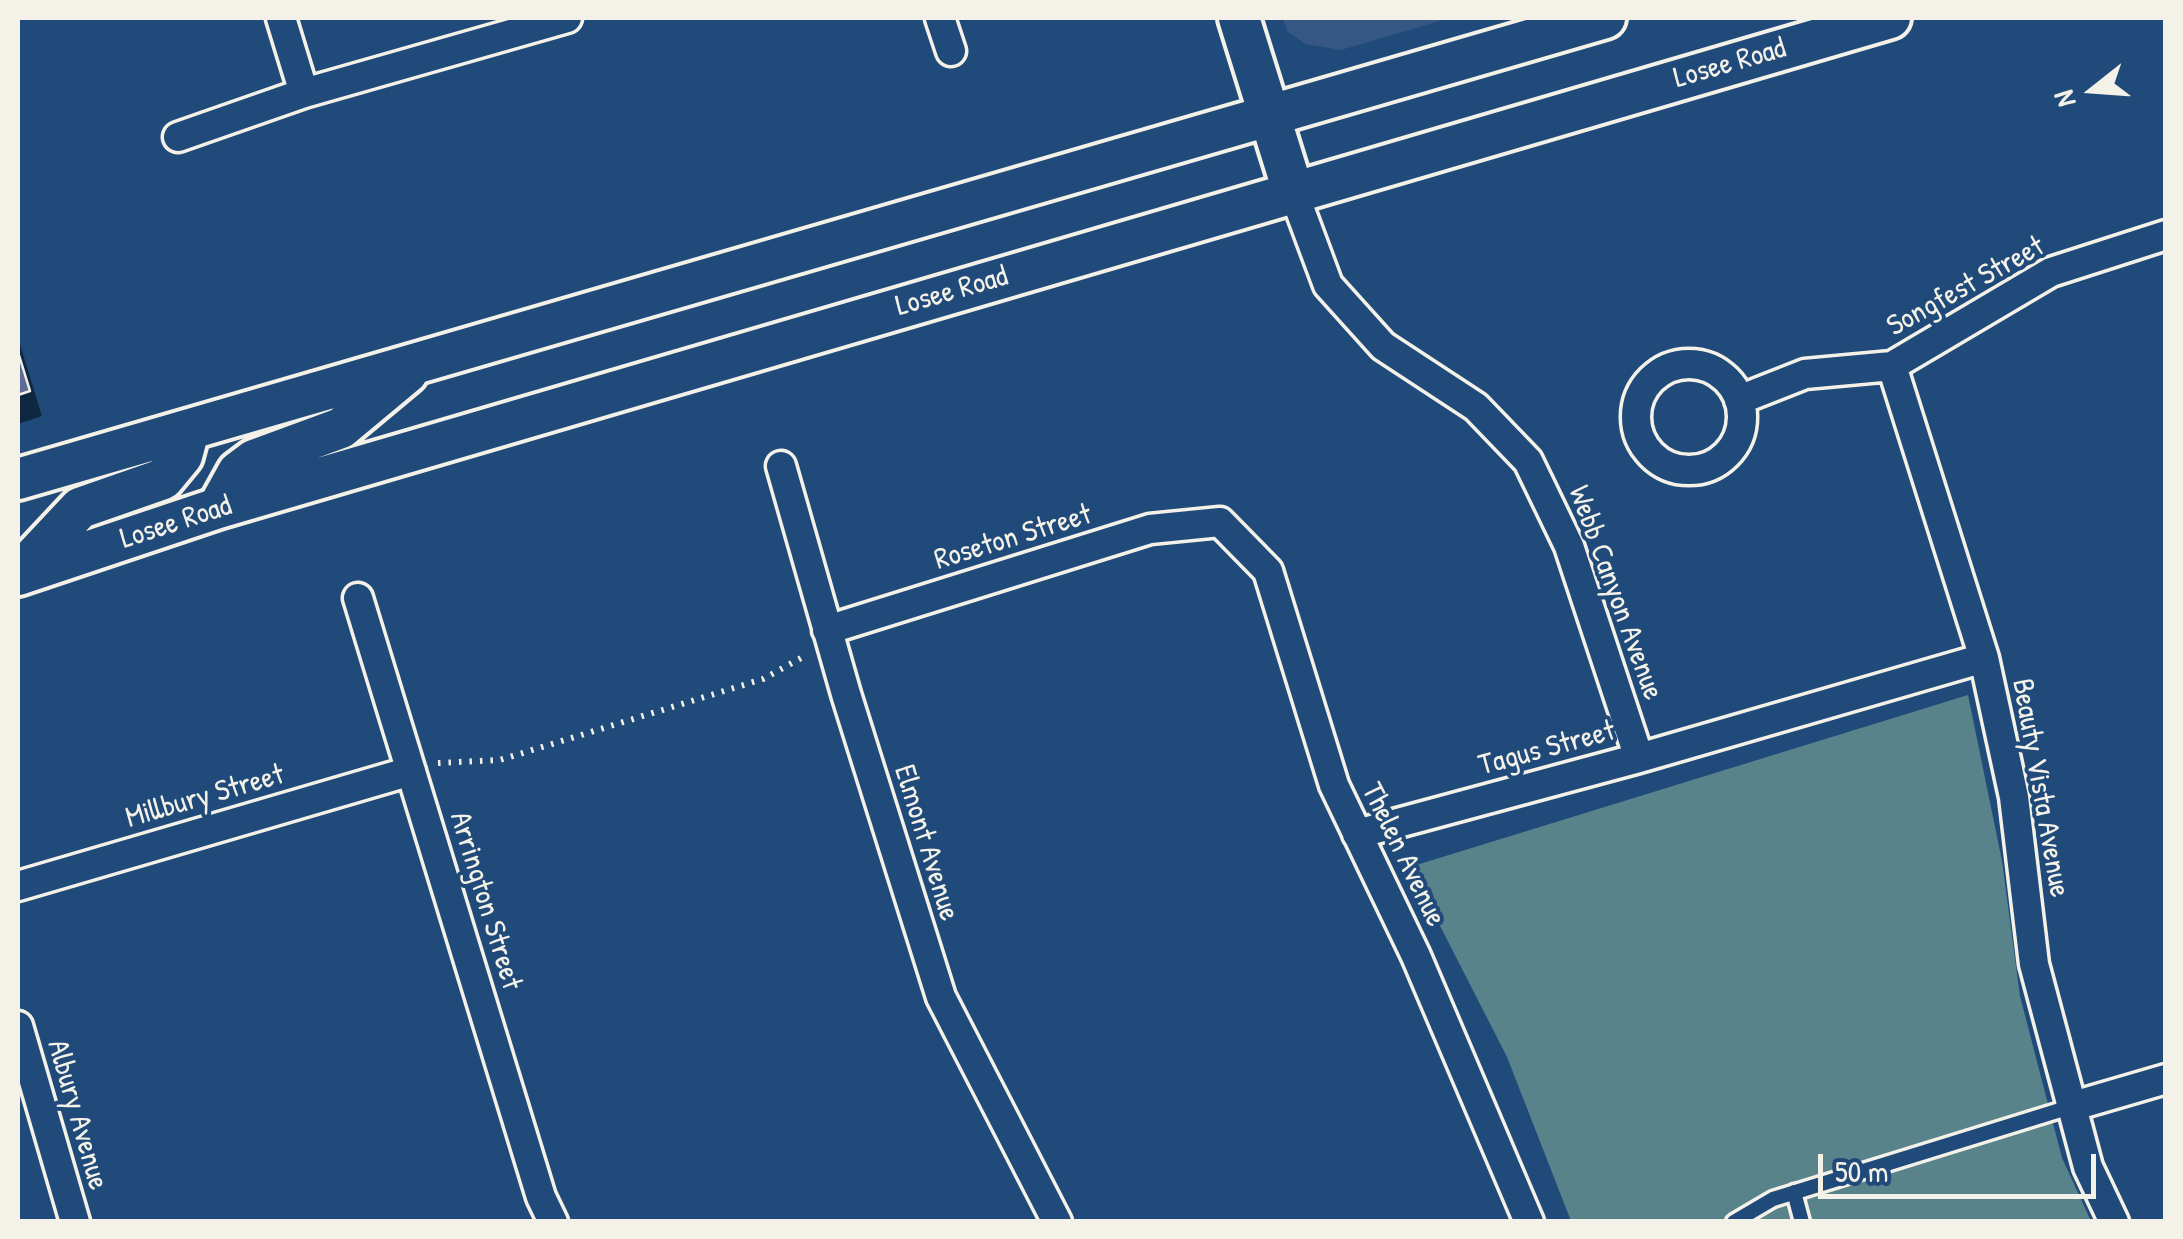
<!DOCTYPE html>
<html>
<head>
<meta charset="utf-8">
<style>
	body { margin:0 }
	#map { position:relative; width:2183px; height:1239px; overflow:hidden; background:#1f4a7a; font-family:"Patrick Hand",sans-serif }
	canvas { display:block }
	.frame { position:absolute; inset:0; border:20px solid #f4f1e8; pointer-events:none }
	.north { position:absolute; left:2043px; top:40px; width:100px; height:100px; -webkit-text-stroke:8px #1f4a7a; paint-order:stroke; rotate:253deg; font-size:28px; font-weight:700; line-height:40px; text-align:center; color:#f4f1e8 }
	.north::after { content:''; display:block; margin:auto; width:35px; height:45px; background:#f4f1e8; clip-path:polygon(50% 0,100% 100%,50% 72%,0 100%) }
	.scale { position:absolute; left:1818px; top:1154px; width:278px; height:45px; box-sizing:border-box; border:5px solid #f4f1e8; border-top:0; padding-left:12px; font-size:30px; line-height:35px; white-space:nowrap; color:#f4f1e8; -webkit-text-stroke:8px #1f4a7a; paint-order:stroke }
</style>
</head>
<body>
<div id="map">
<canvas width="2183" height="1239"></canvas>
<div class="frame"></div>
<div class="north">N</div>
<div class="scale">50 m</div>
</div>
<script>
const g = document.querySelector('canvas').getContext('2d');
g.lineJoin = 'round';
function fillPath(path, color) { g.fillStyle = color; g.fill(path, 'evenodd'); }
const poly = rows => new Path2D(rows.map(r => 'M' + r).join(''));
function strokePath(path, color, width, dash) { g.strokeStyle = color; g.lineWidth = width; g.lineCap = dash ? 'butt' : 'round'; g.setLineDash(dash || []); g.stroke(path); }
function label(font, color, halo, rows, align = 'center') {
  g.font = font + ' "Patrick Hand",sans-serif'; g.lineWidth = 8; g.setLineDash([]); g.textBaseline = 'middle'; g.strokeStyle = halo; g.fillStyle = color; for (const [text, x, y, turn = 0] of rows) {
    g.save(); g.translate(x, y); g.rotate((+turn || 0) * Math.PI / 180); g.textAlign = isNaN(turn) ? turn : align; if (halo) g.strokeText(text, 0, 0); g.fillText(text, 0, 0); g.restore();
  }
}
fillPath(poly([
	[1283,18,1450,18,1341,50,1305,44,1287,31]
]), '#365784');
fillPath(poly([
	[1968,695,2002,861,2020,996,2062,1158,2091,1221,1571,1221,1507,1057,1410,867]
]), '#59838a');
fillPath(poly([
	[18,338,42,416,18,424]
]), '#0007');
const building = poly([
	[18,352,30,391,18,395,18,352]
]);
fillPath(building, '#5e6b96');
strokePath(building, '#f4f1e8', 2.5);
const lane = poly([
	[1794,1192,1802,1222],
	[1734,1222,1773,1199,2070,1107]
]);
const street = poly([
	[281,18,304,93],
	[940,18,951,51],
	[178,137,304,93,567,18],
	[1293,191,1328,285,1383,346,1476,407,1528,461,1569,546,1639,758],
	'1636 417a53 53 0 1 1 106 0a53 53 0 1 1-106 0Z',
	[1892,366,1984,658,2014,797,2034,964,2088,1167,2114,1222],
	[1739,400,1805,374,1892,366,2051,272,2166,235],
	[781,466,846,694,941,997,1057,1222],
	[358,598,541,1197,553,1222],
	[827,630,1150,529,1220,522,1268,571,1334,785,1416,956,1529,1222],
	[1357,834,1639,758,1984,658],
	[18,886,411,771],
	[18,1026,75,1222],
	[2070,1107,2166,1079]
]);
const secondary = poly([
	[1239,18,1293,191],
	[18,479,1605,18],
	[218,508,238,472,254,460,341,428,407,373],
	[20,572,80,508,163,479,182,456,189,430],
	[18,575,218,508,1890,18]
]);
strokePath(lane, '#f4f1e8', 21);
strokePath(street, '#f4f1e8', 35);
strokePath(secondary, '#f4f1e8', 48);
strokePath(poly([
	[438,763,500,760,763,679,803,657]
]), '#f4f1e8', 6, [2.5, 8]);
strokePath(lane, '#1f4a7a', 14);
strokePath(street, '#1f4a7a', 28);
strokePath(secondary, '#1f4a7a', 40);
label('30px', '#f4f1e8', '#1f4a7a', [
	["Losee Road",1730,64,-16],
	["Songfest Street",1966,287,-29],
	["Losee Road",952,292,-16],
	["Losee Road",176,523,-18],
	["Roseton Street",1013,538,-17],
	["Webb Canyon Avenue",1615,593,70],
	["Tagus Street",1547,749,-15],
	["Beauty Vista Avenue",2040,788,80],
	["Millbury Street",205,797,-16],
	["Elmont Avenue",926,843,73],
	["Thelen Avenue",1403,855,64],
	["Arrington Street",485,901,73],
	["Albury Avenue",77,1115,74]
]);
</script>
</body>
</html>
